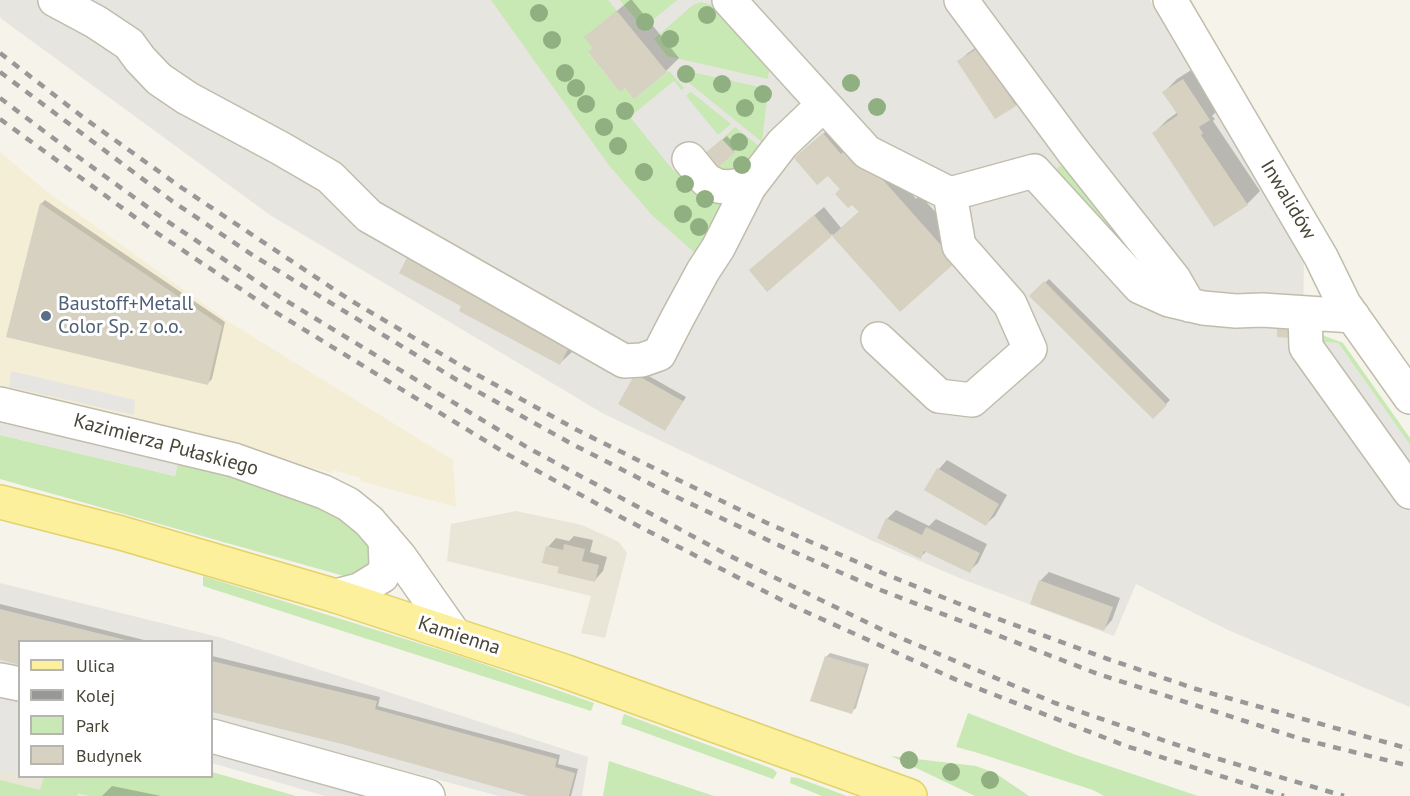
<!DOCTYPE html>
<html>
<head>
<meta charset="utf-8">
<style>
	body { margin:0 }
	#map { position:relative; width:1410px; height:796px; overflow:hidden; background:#f5f3ea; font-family:"PT Sans",sans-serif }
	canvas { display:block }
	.legend { position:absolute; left:18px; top:640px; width:195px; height:138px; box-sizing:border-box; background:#fff; border:2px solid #b6b5af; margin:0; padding:8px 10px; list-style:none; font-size:18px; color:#494538 }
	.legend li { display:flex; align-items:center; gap:12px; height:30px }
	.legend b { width:30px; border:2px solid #b6b5af }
</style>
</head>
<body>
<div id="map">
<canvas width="1410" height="796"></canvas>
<ul class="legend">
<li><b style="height:8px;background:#fcf09c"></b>Ulica</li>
<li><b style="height:8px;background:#989898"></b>Kolej</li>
<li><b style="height:16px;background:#c8e8b4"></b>Park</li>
<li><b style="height:16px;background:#d6d1c0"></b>Budynek</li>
</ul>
</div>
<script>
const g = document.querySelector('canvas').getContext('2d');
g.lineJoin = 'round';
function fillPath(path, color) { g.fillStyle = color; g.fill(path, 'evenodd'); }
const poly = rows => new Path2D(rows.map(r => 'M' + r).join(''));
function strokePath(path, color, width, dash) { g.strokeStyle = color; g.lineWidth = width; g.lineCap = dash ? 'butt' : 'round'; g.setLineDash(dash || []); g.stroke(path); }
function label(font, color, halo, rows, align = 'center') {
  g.font = font + ' "PT Sans",sans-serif'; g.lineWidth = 6; g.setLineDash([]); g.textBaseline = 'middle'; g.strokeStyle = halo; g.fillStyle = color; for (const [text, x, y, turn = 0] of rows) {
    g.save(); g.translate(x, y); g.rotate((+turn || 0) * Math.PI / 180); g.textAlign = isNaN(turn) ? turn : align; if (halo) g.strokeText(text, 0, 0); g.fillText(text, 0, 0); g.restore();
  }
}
fillPath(poly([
	[516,511,582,525,619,542,627,553,605,638,581,633,591,596,447,561,451,524],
	[0,757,19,762,20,776,77,777,152,796,0,796]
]), '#e9e6d8');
fillPath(poly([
	[0,152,46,191,229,322,453,460,456,507,360,481,361,478,333,470,332,473,180,433,180,430,0,391]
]), '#f5eed7');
fillPath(poly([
	[0,0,1150,0,1304,257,1303,328,1410,445,1410,707,1228,630,1136,584,1114,636,962,579,873,541,604,414,270,215,3,20,0,17],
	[0,583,222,638,588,757,582,796,499,796,212,719,212,642,20,642,19,671,0,666]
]), '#e7e5df');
fillPath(poly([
	[491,0,608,0,617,11,585,37,593,48,588,53,620,92,625,88,634,99,669,71,684,88,681,90,674,81,630,117,674,171,682,164,738,196,703,260,652,215,608,164],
	[620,0,677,0,643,28],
	[701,2,712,5,769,71,768,79,667,56,654,39,693,5],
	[678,69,768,89,762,142,689,83],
	[691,92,731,124,718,135,686,96],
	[735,127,760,147,750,170,727,178,716,169,734,154,722,139],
	[1064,164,1161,286,1058,173,1057,168],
	[1317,333,1343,343,1410,438,1410,445,1338,343,1312,342],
	[0,435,175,476,179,457,341,515,370,546,372,558,364,569,344,576,0,479],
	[203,576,466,658,594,703,591,711,203,586],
	[968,713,1076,755,1198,796,1104,796,1093,790,975,752,956,747],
	[624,714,773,769,777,773,773,779,621,724],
	[891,756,976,766,995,773,1029,796,975,796],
	[609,761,714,796,603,796],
	[212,772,296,796,89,796,78,793,77,796,0,796,0,780,40,790,44,777,212,776],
	[791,777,798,778,847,796,822,796,790,783]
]), '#c8e8b4');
fillPath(poly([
	[674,81,718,135,674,171,630,117],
	[1264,338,1338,343,1410,445,1410,537,1399,525],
	[11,371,135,400,134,415,9,387],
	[0,416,179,457,175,476,0,435],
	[0,666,19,671,19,775,0,770],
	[212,721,380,796,325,796,212,763]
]), '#e6e5e2');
fillPath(poly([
	[630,0,632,0,679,58,666,71,595,47,586,37],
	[987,40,1024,96,1015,105,959,61,968,53],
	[1196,67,1222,106,1212,116,1215,119,1213,121,1260,191,1247,204,1154,133,1167,120,1178,112,1164,92,1177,79],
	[832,126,879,156,916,199,920,195,968,248,900,310,832,234,768,290,760,262,824,207,841,228,860,211,805,150],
	[727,136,737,148,733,152,709,151],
	[45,200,225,322,212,379,208,383,41,204],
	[413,250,573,351,560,363,463,306],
	[1049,279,1170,400,1153,417,1031,296],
	[640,371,686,397,665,429,620,404],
	[947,460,1007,495,995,516,986,524,926,490,939,469],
	[896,510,929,526,936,519,987,544,978,563,969,571,927,551,920,557,887,519],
	[574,536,593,540,590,552,607,557,603,571,595,580,560,566,548,547,556,538,569,541],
	[1049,572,1120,598,1112,620,1104,629,1040,581],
	[0,604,152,642,20,642,0,659],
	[830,653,869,664,856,708,851,712,826,657],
	[212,656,380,697,378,706,560,755,558,764,578,769,571,796,533,796,342,742,212,710],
	[112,786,161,796,102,796]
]), '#0003');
fillPath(poly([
	[617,11,667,72,634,99,625,88,620,92,588,52,593,48,584,37],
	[978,48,1016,106,995,119,957,61],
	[1183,79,1210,120,1199,127,1203,133,1201,135,1248,205,1214,227,1152,133,1178,115,1162,92],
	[823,133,841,154,847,148,869,164,956,262,900,312,832,236,859,212,852,205,848,208,835,194,840,189,828,176,817,185,794,158],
	[722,139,735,153,716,169,703,155],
	[40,203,222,326,208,385,6,337],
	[814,215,832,236,767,292,749,270],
	[411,250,572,341,560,365,459,311,461,306,399,273],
	[1044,281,1167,405,1153,419,1029,296],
	[1277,320,1293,321,1293,338,1277,337],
	[635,374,683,401,665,431,618,404],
	[937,468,999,504,986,526,924,490],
	[886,518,922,535,926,527,980,553,970,573,924,551,921,559,877,538],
	[564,544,585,549,582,561,599,565,595,582,557,573,559,567,542,563,546,546,563,550],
	[1039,580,1113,607,1104,631,1030,604],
	[0,609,130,641,130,642,20,642,20,665,0,660],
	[825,656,866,668,852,714,810,701],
	[212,661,377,701,375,709,557,759,555,767,575,773,569,796,528,796,342,744,212,712]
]), '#d6d1c0');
const minor = poly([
	[55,0,96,22,129,44,140,59,159,79,187,98,280,148,330,177,369,216,624,361,642,360,659,354,677,319,703,271,718,248,749,187,782,144,823,105],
	[729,0,867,152,950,194,1034,171,1140,287,1169,300,1203,308,1236,311,1262,310,1353,316],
	[961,0,1072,150,1174,279,1189,305],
	[1170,0,1321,257,1344,304,1410,397],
	[689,159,706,180,718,186,727,187,741,185,754,180],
	[1305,313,1306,347,1410,492],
	[878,339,939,396,972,400,1030,349,1010,304,959,246,950,194],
	[0,404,234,460,324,492,348,504,369,521,400,557,454,634],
	[336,596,359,590,382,576,386,566,385,539],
	[0,680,20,684],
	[212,736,428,796]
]);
const major = poly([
	[0,502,121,533,336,596,564,671,910,796]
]);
strokePath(minor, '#c0bdad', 36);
strokePath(major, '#e2d26b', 36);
strokePath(minor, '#fff', 33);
strokePath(major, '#fcf09c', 33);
strokePath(poly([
	[0,53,84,118,182,188,350,300,465,368,577,430,666,474,767,523,885,574,982,613,1105,658,1196,689,1410,749],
	[0,72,172,201,254,256,457,380,572,444,666,492,776,544,878,589,1098,674,1301,739,1410,766],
	[0,98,77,156,164,219,280,297,530,449,726,554,889,633,1055,703,1212,757,1344,796],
	[0,119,154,231,272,310,507,454,619,516,793,606,959,681,1126,746,1284,796]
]), '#989898', 4.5, [8, 8]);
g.fillStyle = '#90b082';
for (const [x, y] of [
	[539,13],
	[707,15],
	[645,22],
	[670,39],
	[552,40],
	[565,73],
	[686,74],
	[851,83],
	[722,84],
	[576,88],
	[763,94],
	[586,104],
	[877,107],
	[745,108],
	[625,111],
	[604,127],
	[739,142],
	[618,146],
	[742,165],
	[644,172],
	[685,184],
	[705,199],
	[683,214],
	[699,227],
	[909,760],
	[951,772],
	[990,780]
]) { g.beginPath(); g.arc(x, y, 9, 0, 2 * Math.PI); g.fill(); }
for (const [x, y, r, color] of [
	[46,316,6,"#5c6f8a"]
]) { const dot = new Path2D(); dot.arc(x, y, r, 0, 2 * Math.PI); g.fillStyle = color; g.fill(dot); strokePath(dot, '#fff', 2); }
label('20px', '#494538', '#fff', [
	["Inwalidów",1288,200,59],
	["Kazimierza Pułaskiego",166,445,15],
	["Kamienna",459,636,18]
]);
label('20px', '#4e5e75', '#fff', [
	["Baustoff+Metall",58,304],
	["Color Sp. z o.o.",58,327]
], 'left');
</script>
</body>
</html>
